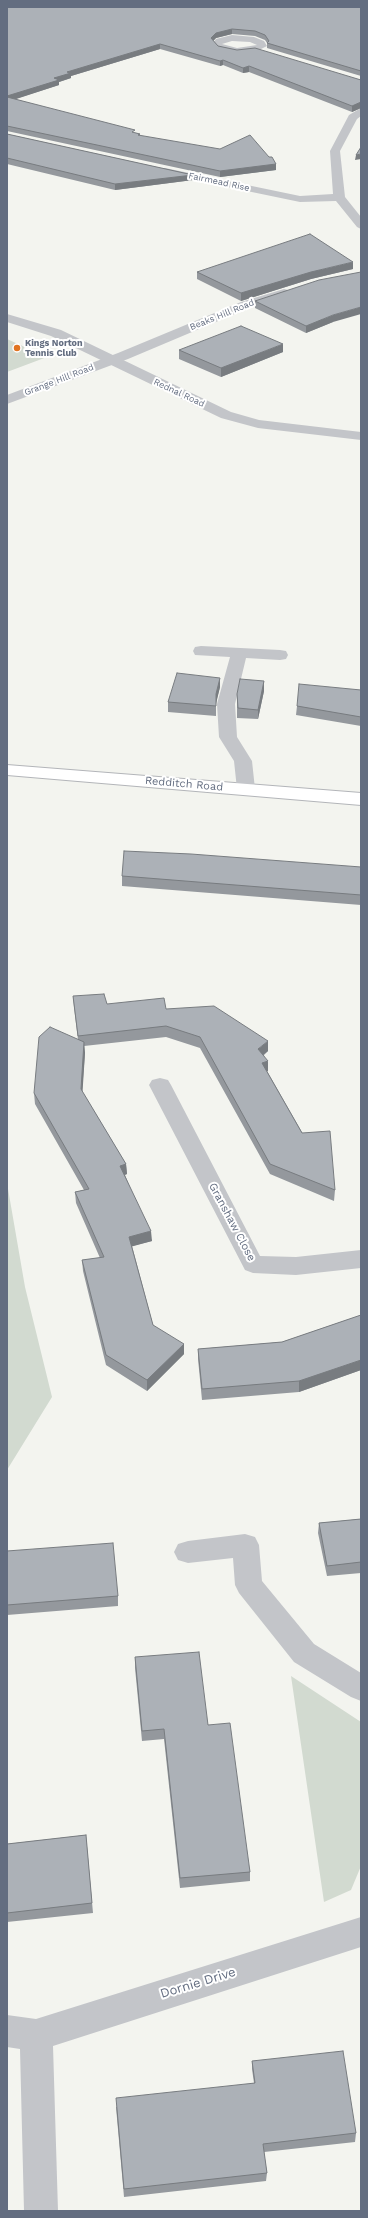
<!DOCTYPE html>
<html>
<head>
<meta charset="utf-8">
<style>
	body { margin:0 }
	#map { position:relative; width:368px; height:2218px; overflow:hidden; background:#f3f4ef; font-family:"Work Sans",sans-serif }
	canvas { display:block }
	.frame { position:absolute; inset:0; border:8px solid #636d80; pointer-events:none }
</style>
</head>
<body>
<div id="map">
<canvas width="368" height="2218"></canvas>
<div class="frame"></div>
</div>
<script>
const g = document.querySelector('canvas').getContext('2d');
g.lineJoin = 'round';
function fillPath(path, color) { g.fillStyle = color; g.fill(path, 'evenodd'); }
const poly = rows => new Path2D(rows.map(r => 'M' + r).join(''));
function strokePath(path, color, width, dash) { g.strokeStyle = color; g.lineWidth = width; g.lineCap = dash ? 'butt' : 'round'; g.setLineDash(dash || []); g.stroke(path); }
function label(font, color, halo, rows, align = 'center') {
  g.font = font + ' "Work Sans",sans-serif'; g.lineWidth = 4; g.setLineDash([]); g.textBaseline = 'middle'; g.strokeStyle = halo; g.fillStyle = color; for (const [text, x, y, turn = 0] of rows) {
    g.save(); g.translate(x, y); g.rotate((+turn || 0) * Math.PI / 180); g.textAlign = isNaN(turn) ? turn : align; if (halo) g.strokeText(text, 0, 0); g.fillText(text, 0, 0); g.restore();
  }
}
fillPath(poly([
	[7,339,47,357,7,372],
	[7,1183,25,1287,52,1397,7,1470],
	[291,1676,361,1722,361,1866,351,1890,324,1902]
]), '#d2dad0');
const trunk = poly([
	[7,765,361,793,361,805,7,775,7,765]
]);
strokePath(trunk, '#b3b5b9', 2);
fillPath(poly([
	[232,35,254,37,264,41,267,46,255,52,237,54,218,50,212,44,216,39,232,35],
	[232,41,250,42,257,45,237,48,222,44,232,41],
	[361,108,361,116,357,119,340,151,345,197,361,217,361,229,357,227,336,201,300,202,165,174,159,171,165,168,300,196,333,194,330,151,349,115,361,108],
	[284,289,288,290,290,293,288,296,249,308,128,359,7,404,7,395,118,353,241,302,284,289],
	[201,646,280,650,286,651,288,655,286,659,280,660,246,658,235,704,237,737,252,761,255,789,252,793,246,794,240,793,237,789,234,761,219,737,217,704,230,657,195,655,193,651,195,647,201,646],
	[160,1078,168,1080,171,1085,260,1256,296,1257,361,1250,361,1268,296,1275,253,1273,245,1270,149,1085,152,1080,160,1078],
	[245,1534,255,1537,259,1545,262,1581,314,1644,361,1673,361,1701,351,1697,294,1662,239,1593,235,1585,233,1558,188,1563,178,1560,174,1552,178,1544,188,1541,245,1534],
	[361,1917,361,1947,53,2046,58,2211,24,2211,20,2049,7,2047,7,2015,36,2019,361,1917]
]), '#c3c5c9');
fillPath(poly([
	[7,314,61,330,231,412,259,420,361,432,361,440,258,428,221,418,51,336,7,322,7,314]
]), '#c3c5c9');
fillPath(trunk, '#fff');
fillPath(poly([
	[7,7,361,7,361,76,267,48,267,43,265,40,255,36,232,34,216,38,213,41,218,46,361,80,361,108,352,112,249,72,243,73,223,65,220,66,160,49,71,76,71,78,59,82,59,85,15,99,135,133,140,134,140,136,276,164,276,170,220,177,7,131],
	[7,134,193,175,193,180,115,190,7,164],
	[353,269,311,279,241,301,197,279,197,272],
	[255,301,333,322,306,333,255,308],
	[179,350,283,352,221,377,179,359],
	[220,678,220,687,216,702,216,716,168,712,168,702],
	[264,681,264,691,258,719,237,718,237,694],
	[361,690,361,726,296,715,297,706],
	[361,867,361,905,122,886,122,876],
	[73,996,107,1004,166,1009,268,1051,264,1055,268,1071,267,1071,335,1190,334,1201,270,1174,200,1048,166,1037,84,1046,85,1053,82,1091,126,1164,127,1174,125,1175,152,1241,132,1246,153,1325,184,1354,147,1391,106,1365,83,1271,82,1260,100,1258,76,1203,75,1192,84,1190,35,1104,34,1093,78,1040,74,1007],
	[361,1315,361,1370,299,1392,202,1400,198,1359,198,1349,282,1342],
	[361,1519,361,1573,327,1576,318,1533,319,1523],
	[7,1551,118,1596,118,1606,7,1615],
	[135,1657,208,1725,250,1872,250,1881,180,1888,164,1739,142,1741,135,1668],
	[86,1835,93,1913,7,1922,7,1844],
	[252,2061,356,2133,355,2142,264,2152,267,2173,266,2181,124,2197,116,2107,254,2083,252,2069]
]), '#94989d');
fillPath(poly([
	[232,29,232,34,216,38,211,43,211,38,216,33],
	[160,44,160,49,71,76,71,78,59,82,59,85,7,102,7,96,54,78,67,72],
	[223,60,223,65,220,66,220,61],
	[249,66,249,72,243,73,243,68],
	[361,102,361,108,352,112,352,106],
	[361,154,361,159,355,160,356,155],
	[276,164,276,170,220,177,220,171],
	[193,175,193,180,115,190,115,184],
	[353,262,353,269,311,279,241,301,241,293,311,272],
	[361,307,361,314,333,322,306,333,306,326,333,315],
	[283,344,283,352,221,377,221,368],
	[220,678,220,687,216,704,216,694],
	[264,681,264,691,258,719,258,710],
	[268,1041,268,1051,258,1059,258,1049],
	[84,1042,85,1053,82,1100,81,1089],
	[268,1061,268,1071,262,1073,262,1063],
	[126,1164,127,1174,121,1176,120,1166],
	[151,1231,152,1241,130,1247,129,1237],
	[184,1344,184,1354,147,1391,147,1380],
	[361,1360,361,1370,299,1392,299,1381]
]), '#787c80');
const building = poly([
	[7,7,361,7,361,71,267,43,269,41,265,35,255,31,232,29,216,33,211,38,218,46,237,50,255,48,361,80,361,102,352,106,249,66,243,68,223,60,220,61,160,44,67,72,71,73,54,78,59,80,7,96,7,7],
	[7,97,135,130,132,132,140,134,138,135,220,149,250,135,269,157,272,157,276,164,220,171,7,126,7,97],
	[7,134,193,175,115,184,7,158,7,134],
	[361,147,361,154,356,155,361,147],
	[310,234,353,262,311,272,241,293,197,272,310,234],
	[361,272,361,307,333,315,306,326,255,301,319,280,361,272],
	[241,326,283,344,221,368,179,350,241,326],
	[177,673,220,678,216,694,216,706,168,702,177,673],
	[240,679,264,681,258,710,238,708,237,694,240,679],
	[299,684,361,690,361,717,297,706,299,684],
	[124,851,191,854,361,867,361,895,122,876,124,851],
	[104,994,107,1004,164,998,166,1009,214,1006,268,1041,258,1049,268,1061,262,1063,302,1133,330,1131,335,1190,270,1164,200,1037,166,1026,78,1036,73,996,104,994],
	[50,1027,84,1042,81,1089,126,1164,120,1166,151,1231,129,1237,153,1325,184,1344,147,1380,106,1355,82,1260,104,1257,75,1192,89,1189,34,1093,39,1037,50,1027],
	[361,1315,361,1360,299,1381,202,1389,198,1349,282,1342,361,1315],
	[361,1519,361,1562,327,1566,319,1523,361,1519],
	[113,1543,118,1596,7,1605,7,1551,113,1543],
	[199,1652,208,1725,230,1723,250,1872,180,1878,164,1729,142,1731,135,1657,199,1652],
	[86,1835,92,1903,7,1913,7,1844,86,1835],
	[343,2051,356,2133,263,2144,267,2173,124,2189,116,2098,255,2083,252,2061,343,2051]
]);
fillPath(building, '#acb1b7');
strokePath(building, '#787c80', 1);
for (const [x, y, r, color] of [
	[17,348,4,"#e17422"]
]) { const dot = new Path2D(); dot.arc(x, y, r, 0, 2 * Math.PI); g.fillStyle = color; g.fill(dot); strokePath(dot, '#fff', 1.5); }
label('9px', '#636d80', '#fff', [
	["Fairmead Rise",219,182,12],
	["Beaks Hill Road",222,315,-22],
	["Grange Hill Road",59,380,-21],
	["Rednal Road",179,393,25]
]);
label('bold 9px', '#636d80', '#fff', [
	["Kings Norton",25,343],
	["Tennis Club",25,353]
], 'left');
label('11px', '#636d80', '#fff', [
	["Redditch Road",184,784,5],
	["Granshaw Close",232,1222,62]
]);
label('13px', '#636d80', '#fff', [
	["Dornie Drive",198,1983,-17]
]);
</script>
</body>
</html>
